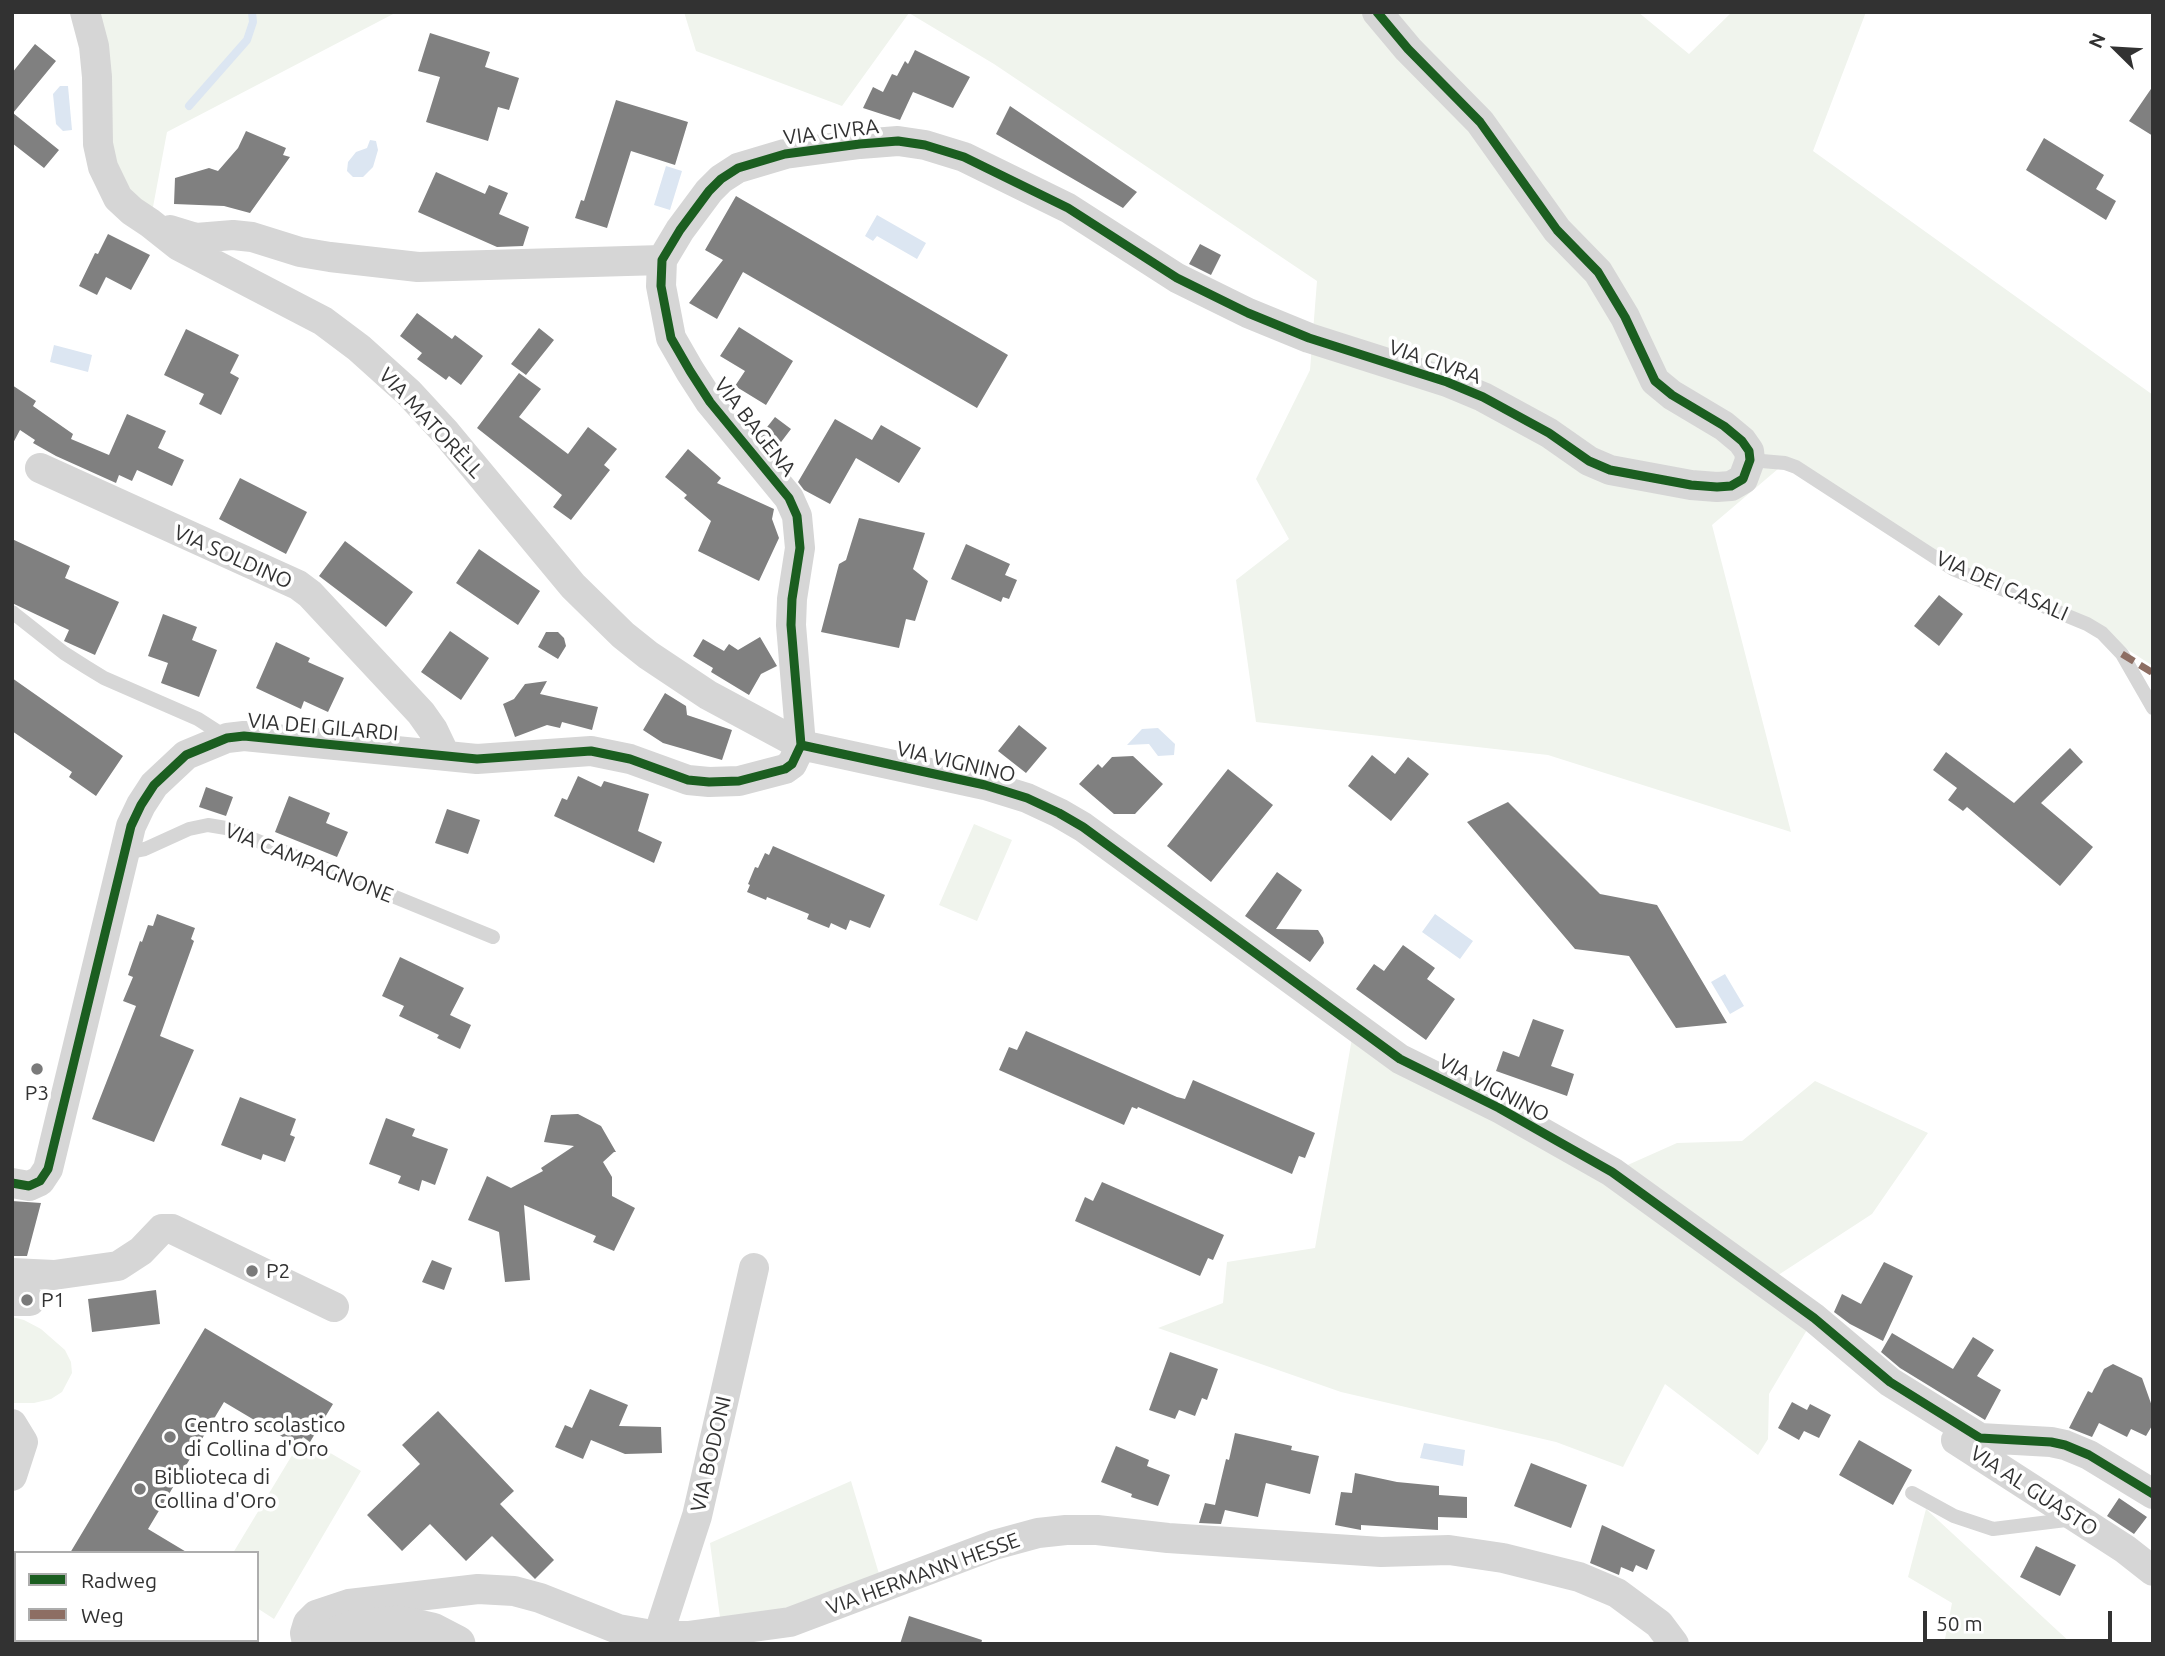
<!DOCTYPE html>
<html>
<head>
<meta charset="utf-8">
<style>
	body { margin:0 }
	#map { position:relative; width:2165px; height:1656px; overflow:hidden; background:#fff; font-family:Ubuntu,sans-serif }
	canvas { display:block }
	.frame { position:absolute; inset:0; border:14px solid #323232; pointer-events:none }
	.legend { position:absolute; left:14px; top:1551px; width:245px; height:91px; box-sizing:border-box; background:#fff; border:2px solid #adadad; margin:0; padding:9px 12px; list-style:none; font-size:21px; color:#323232 }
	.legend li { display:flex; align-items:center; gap:14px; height:35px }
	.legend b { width:35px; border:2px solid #adadad }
	.north { position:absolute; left:2081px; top:14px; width:70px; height:70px; -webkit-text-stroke:5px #fff; paint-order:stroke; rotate:294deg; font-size:19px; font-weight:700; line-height:28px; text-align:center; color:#323232 }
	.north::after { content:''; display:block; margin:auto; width:24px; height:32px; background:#323232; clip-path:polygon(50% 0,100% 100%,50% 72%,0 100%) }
	.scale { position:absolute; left:1923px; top:1611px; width:189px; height:32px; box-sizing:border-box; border:4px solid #323232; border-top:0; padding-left:9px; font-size:21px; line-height:24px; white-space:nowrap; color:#323232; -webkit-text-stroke:5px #fff; paint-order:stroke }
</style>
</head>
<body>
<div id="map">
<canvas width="2165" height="1656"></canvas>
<div class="frame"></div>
<ul class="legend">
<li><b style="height:9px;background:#1b5e20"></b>Radweg</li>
<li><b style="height:9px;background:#8d6e63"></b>Weg</li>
</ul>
<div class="north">N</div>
<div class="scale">50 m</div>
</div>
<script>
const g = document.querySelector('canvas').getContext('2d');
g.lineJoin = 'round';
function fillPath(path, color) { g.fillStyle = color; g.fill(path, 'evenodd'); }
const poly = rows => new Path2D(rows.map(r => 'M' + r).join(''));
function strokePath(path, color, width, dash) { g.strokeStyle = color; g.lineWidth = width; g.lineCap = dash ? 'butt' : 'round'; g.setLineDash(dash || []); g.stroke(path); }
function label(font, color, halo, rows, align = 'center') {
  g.font = font + ' Ubuntu,sans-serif'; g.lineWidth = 7; g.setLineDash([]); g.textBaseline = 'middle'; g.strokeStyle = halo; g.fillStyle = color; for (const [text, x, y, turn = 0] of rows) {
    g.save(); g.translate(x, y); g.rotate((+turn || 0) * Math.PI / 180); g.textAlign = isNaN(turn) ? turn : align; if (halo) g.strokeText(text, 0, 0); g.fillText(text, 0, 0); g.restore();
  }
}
fillPath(poly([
	[81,12,397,12,167,132,150,223,118,198],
	[684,12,1638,12,1689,54,1732,12,1866,12,1813,151,2153,395,2153,666,2102,633,1953,569,1785,463,1712,525,1791,832,1548,755,1256,722,1236,580,1289,539,1256,479,1310,370,1317,281,994,64,909,13,842,106,696,51],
	[974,824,1012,840,977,921,939,905],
	[1354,1027,1612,1172,1677,1143,1742,1141,1815,1081,1928,1133,1872,1214,1766,1283,1814,1318,1769,1394,1768,1439,1758,1455,1665,1384,1623,1467,1556,1442,1341,1392,1158,1328,1223,1303,1227,1262,1315,1248],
	[12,1317,24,1320,41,1329,65,1350,71,1362,72,1373,62,1392,51,1399,34,1403,12,1403],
	[303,1437,361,1471,274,1619,257,1608,257,1553,233,1553],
	[851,1481,883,1587,722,1632,710,1543],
	[1926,1509,2072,1644,1944,1644,1952,1603,1908,1577]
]), '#f0f4ed');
fillPath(poly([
	[60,86,68,86,72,130,63,131,56,124,53,94],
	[370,140,376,141,378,150,373,167,363,177,353,177,347,171,348,162,356,152,367,148],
	[666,166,682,171,670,210,654,205],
	[877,215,926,243,917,259,877,236,873,241,865,236],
	[54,345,92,355,88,372,50,362],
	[1158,728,1175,744,1174,755,1158,756,1149,744,1127,745,1142,729],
	[1435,914,1473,941,1460,959,1422,932],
	[1725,974,1744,1006,1730,1014,1711,982],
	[1424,1443,1465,1450,1463,1466,1420,1458]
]), '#dce6f2');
strokePath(poly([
	[189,106,247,40,253,22,252,12]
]), '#dce6f2', 8);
fillPath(poly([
	[430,33,490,52,485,67,519,78,509,110,498,107,488,141,426,122,440,77,418,71],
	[35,44,56,61,13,113,59,150,44,168,12,143,12,73],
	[915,50,970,77,953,108,913,92,900,120,863,108,873,87,883,92,892,74,897,76,905,61,908,64],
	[2153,86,2153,136,2129,121],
	[616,100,688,122,675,165,631,151,607,228,575,218,581,200,584,201],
	[1010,106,1137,192,1123,208,996,134],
	[246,131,286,148,283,155,290,157,250,213,224,206,174,204,175,178,209,168,218,171,238,148],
	[2044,138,2104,175,2096,189,2116,201,2106,220,2026,170],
	[436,172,485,194,489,185,508,193,499,214,529,227,523,246,497,247,418,212],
	[736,196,1008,355,977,408,743,272,717,319,689,303,723,260,705,250],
	[108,234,150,255,131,290,106,277,97,295,79,286,95,253,98,254],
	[1200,244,1221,255,1211,275,1189,264],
	[417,313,452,339,455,335,483,356,461,385,449,376,446,380,417,359,422,353,400,336],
	[739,327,793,361,766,405,735,386,745,371,720,356],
	[539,328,554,340,526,375,511,364],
	[186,329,239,355,230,373,239,378,221,415,199,404,204,394,164,375],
	[519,373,541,389,519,417,568,454,588,427,617,449,604,465,610,470,571,520,553,507,562,495,477,428],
	[12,385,36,401,33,406,73,434,71,439,109,455,127,414,166,431,158,448,184,460,172,486,137,470,132,481,119,475,116,483,56,456,33,443,35,440,20,430,12,445],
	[775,417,791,429,775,450,760,436],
	[835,419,872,440,881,425,921,448,899,483,856,458,830,504,804,490,798,482],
	[688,449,721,478,717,483,774,509,772,519,779,538,759,581,698,551,711,521,684,498,687,495,665,477],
	[240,478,307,512,286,554,219,519],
	[859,518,925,533,913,569,928,581,915,621,906,619,899,648,821,632,839,564,846,560],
	[12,539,70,566,65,578,119,602,95,655,64,641,69,630,12,603],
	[345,541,413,592,386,627,319,576],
	[966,544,1010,564,1005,575,1017,580,1009,599,1003,597,1001,602,951,579],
	[479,549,540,591,518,625,456,583],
	[1939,595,1963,614,1939,646,1914,626],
	[163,614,197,627,192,640,217,650,199,697,161,683,168,663,148,656],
	[450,631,489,658,461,700,421,672],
	[546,632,558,632,564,638,566,646,558,659,538,647],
	[760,637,777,666,761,674,749,695,711,672,713,668,693,656,703,639,724,651,729,644,738,650],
	[276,642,310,658,308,662,344,678,328,712,304,701,301,709,256,688],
	[12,678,123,756,96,796,69,777,72,772,12,731],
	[547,681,540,694,598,707,592,730,562,722,560,728,547,725,515,737,503,704,514,699,525,684],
	[665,693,686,706,687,715,732,730,722,760,663,743,643,730],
	[1019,725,1047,748,1026,773,998,751],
	[2070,748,2083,762,2041,803,2093,847,2060,886,1967,807,1963,811,1948,800,1957,788,1933,770,1946,752,2014,803],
	[1372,755,1395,774,1408,757,1429,774,1391,821,1348,786],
	[1133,756,1163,784,1135,814,1114,814,1079,784,1098,764,1102,768,1112,757],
	[1228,769,1273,805,1211,882,1167,846],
	[578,776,601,787,604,781,649,794,638,831,662,842,654,863,554,816,562,798,567,800],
	[206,787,233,797,226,816,199,807],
	[289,796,330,813,326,823,348,832,337,857,275,832],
	[1508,802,1600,894,1657,905,1727,1023,1676,1028,1629,956,1575,949,1467,822],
	[447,809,480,820,468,854,435,843],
	[773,846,885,895,870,928,850,920,846,930,831,923,829,928,807,919,809,914,767,897,766,900,747,892,750,885,748,884,755,867,758,868,765,853,769,855],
	[1277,872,1302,890,1276,929,1318,930,1323,938,1324,943,1310,962,1245,916],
	[157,914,195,928,191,939,194,941,160,1036,194,1050,154,1142,92,1119,136,1006,123,1001,133,977,128,975,140,941,142,942,148,925,153,926],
	[1403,945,1435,968,1427,979,1455,999,1426,1040,1356,989,1374,964,1384,971],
	[400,957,464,988,450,1015,471,1025,460,1049,437,1038,439,1035,399,1016,404,1006,382,996],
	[1533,1019,1564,1030,1551,1066,1574,1074,1567,1096,1496,1071,1503,1051,1519,1057],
	[1026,1031,1177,1097,1185,1099,1193,1080,1315,1133,1305,1158,1299,1156,1292,1174,1138,1107,1137,1109,1132,1107,1124,1125,999,1070,1009,1047,1017,1050],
	[240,1097,296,1119,290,1135,295,1137,285,1162,263,1154,261,1160,221,1145],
	[578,1114,601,1126,616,1152,614,1152,603,1162,612,1177,612,1196,635,1208,614,1251,593,1242,596,1236,524,1205,530,1280,505,1282,499,1232,468,1220,487,1176,511,1188,543,1171,541,1168,574,1146,544,1142,551,1115],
	[386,1118,415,1129,412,1136,448,1149,435,1185,422,1180,419,1191,398,1183,401,1176,369,1164],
	[1102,1182,1224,1235,1213,1260,1208,1258,1200,1276,1075,1221,1085,1197,1093,1201],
	[12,1201,41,1203,27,1256,12,1256],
	[432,1260,452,1268,444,1290,422,1282],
	[1884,1262,1913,1276,1883,1341,1850,1324,1834,1312,1842,1294,1861,1304],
	[156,1290,160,1324,92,1332,88,1299],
	[205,1328,333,1404,310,1442,303,1437,298,1446,224,1402,148,1529,188,1553,70,1553],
	[1892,1333,1953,1369,1973,1337,1994,1350,1977,1376,2001,1390,1985,1420,1900,1368,1881,1352],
	[1170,1352,1218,1369,1207,1400,1202,1398,1195,1416,1179,1410,1175,1419,1149,1410],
	[2113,1364,2142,1378,2153,1409,2153,1424,2146,1436,2131,1429,2127,1437,2099,1423,2092,1437,2069,1428,2088,1391,2092,1393,2104,1369],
	[590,1389,628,1405,619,1426,661,1427,662,1453,625,1454,591,1440,583,1459,555,1447,565,1425,572,1428],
	[1792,1402,1807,1410,1810,1404,1831,1415,1819,1438,1804,1431,1799,1440,1778,1428],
	[438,1411,514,1491,500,1504,554,1560,535,1579,492,1536,466,1561,430,1524,402,1551,367,1515,420,1464,402,1445],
	[1235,1433,1292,1446,1291,1450,1319,1456,1310,1494,1266,1483,1258,1517,1225,1510,1221,1524,1199,1523,1205,1503,1215,1505,1226,1459,1229,1460],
	[1859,1440,1912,1470,1893,1505,1839,1475],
	[1116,1446,1149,1460,1147,1466,1170,1475,1158,1506,1131,1497,1132,1494,1101,1482],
	[1531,1463,1587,1485,1571,1528,1514,1506],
	[1355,1473,1397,1482,1439,1486,1439,1495,1467,1497,1467,1518,1438,1517,1438,1530,1361,1525,1361,1530,1335,1525,1341,1492,1352,1493],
	[2119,1498,2147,1517,2134,1534,2107,1516],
	[1602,1525,1655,1550,1647,1570,1636,1565,1633,1572,1621,1567,1619,1575,1590,1563],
	[2036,1546,2076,1565,2060,1596,2020,1577],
	[909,1616,982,1640,981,1644,900,1644]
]), '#808080');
strokePath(poly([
	[1750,460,1785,463,1796,467,1953,569,2087,624,2102,633,2122,654,2153,708],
	[12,612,64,653,86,667,104,678,198,719,226,737],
	[124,853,145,849,189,829,208,825,226,828,493,937],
	[1912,1493,1954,1516,1993,1529,2074,1519]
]), '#d6d6d6', 14);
strokePath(poly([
	[85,12,94,46,97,77,98,144,103,167,118,198,132,211,150,223,179,246,323,321,359,348,409,393,446,433,573,586,623,635,648,655,708,695,801,745,985,785,1027,798,1059,813,1083,827,1400,1059,1499,1108,1612,1172,1814,1318,1890,1382,1980,1438,2051,1442,2065,1445,2089,1455,2153,1494],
	[170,230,196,238,233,235,252,237,300,252,330,257,418,267,662,260],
	[40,468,298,585,310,594,421,713,433,730,445,755],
	[12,1183,29,1186,40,1181,48,1169,131,826,141,805,154,785,186,755,227,738,244,736,477,759,591,751,630,759,688,780,709,782,739,781,785,769,792,764,801,745,791,625,792,599,800,548,797,516,789,498,710,402,690,371,671,338,661,286,662,260,680,230,709,191,721,179,738,168,785,154,860,144,898,141,925,145,964,157,1068,208,1177,278,1248,313,1309,338,1447,382,1483,397,1549,433,1589,461,1610,470,1691,485,1717,487,1731,486,1743,479,1750,460,1749,451,1742,441,1724,426,1672,395,1655,381,1625,317,1598,272,1557,230,1480,122,1408,49,1377,12],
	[12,1273,54,1275,118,1266,141,1251,162,1229,172,1229,334,1307],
	[12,1301,30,1301],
	[12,1424,23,1442,12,1476],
	[1956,1440,2125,1549,2153,1571],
	[658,1636,697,1516,754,1268],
	[307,1644,305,1633,308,1623,316,1615,349,1604,478,1589,514,1591,540,1598,618,1629,658,1636,688,1636,790,1622,994,1545,1038,1533,1066,1530,1097,1530,1168,1538,1381,1552,1449,1550,1503,1558,1579,1577,1617,1593,1659,1624,1674,1644]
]), '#d6d6d6', 30);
strokePath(poly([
	[314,1644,355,1628,400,1624,432,1631,457,1644]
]), '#d6d6d6', 37);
strokePath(poly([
	[2122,654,2153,673]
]), '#8d6e63', 7, [14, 7]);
strokePath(poly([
	[801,745,985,785,1027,798,1059,813,1083,827,1400,1059,1499,1108,1612,1172,1814,1318,1890,1382,1980,1438,2051,1442,2065,1445,2089,1455,2153,1494],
	[12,1183,29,1186,40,1181,48,1169,131,826,141,805,154,785,186,755,227,738,244,736,477,759,591,751,630,759,688,780,709,782,739,781,785,769,792,764,801,745,791,625,792,599,800,548,797,516,789,498,710,402,690,371,671,338,661,286,662,260,680,230,709,191,721,179,738,168,785,154,860,144,898,141,925,145,964,157,1068,208,1177,278,1248,313,1309,338,1447,382,1483,397,1549,433,1589,461,1610,470,1691,485,1717,487,1731,486,1743,479,1750,460,1749,451,1742,441,1724,426,1672,395,1655,381,1625,317,1598,272,1557,230,1480,122,1408,49,1377,12]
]), '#1b5e20', 9);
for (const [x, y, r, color] of [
	[37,1069,7,"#7a7a7a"],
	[252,1271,7,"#7a7a7a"],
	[27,1300,7,"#7a7a7a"],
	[170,1437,7,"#7a7a7a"],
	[140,1489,7,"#7a7a7a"]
]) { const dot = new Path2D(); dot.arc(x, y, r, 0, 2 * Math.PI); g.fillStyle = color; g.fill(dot); strokePath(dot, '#fff', 2.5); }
label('21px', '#323232', '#fff', [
	["VIA CIVRA",831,132,-7],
	["VIA CIVRA",1435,362,19],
	["VIA MATORÈLL",431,423,47],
	["VIA BAGENA",755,427,52],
	["VIA SOLDINO",233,557,24],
	["VIA DEI CASALI",2002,586,24],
	["VIA DEI GILARDI",323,727,5],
	["VIA VIGNINO",956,762,13],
	["VIA CAMPAGNONE",309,863,22],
	["VIA VIGNINO",1494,1088,28],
	["VIA BODONI",711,1454,-77],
	["VIA AL GUASTO",2034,1491,33],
	["VIA HERMANN HESSE",923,1574,-20]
]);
label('21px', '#323232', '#fff', [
	["P3",37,1093,"center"],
	["P2",266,1271],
	["P1",41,1300],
	["Centro scolastico",184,1425],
	["di Collina d'Oro",184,1449],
	["Biblioteca di",154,1477],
	["Collina d'Oro",154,1501]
], 'left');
</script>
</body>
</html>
